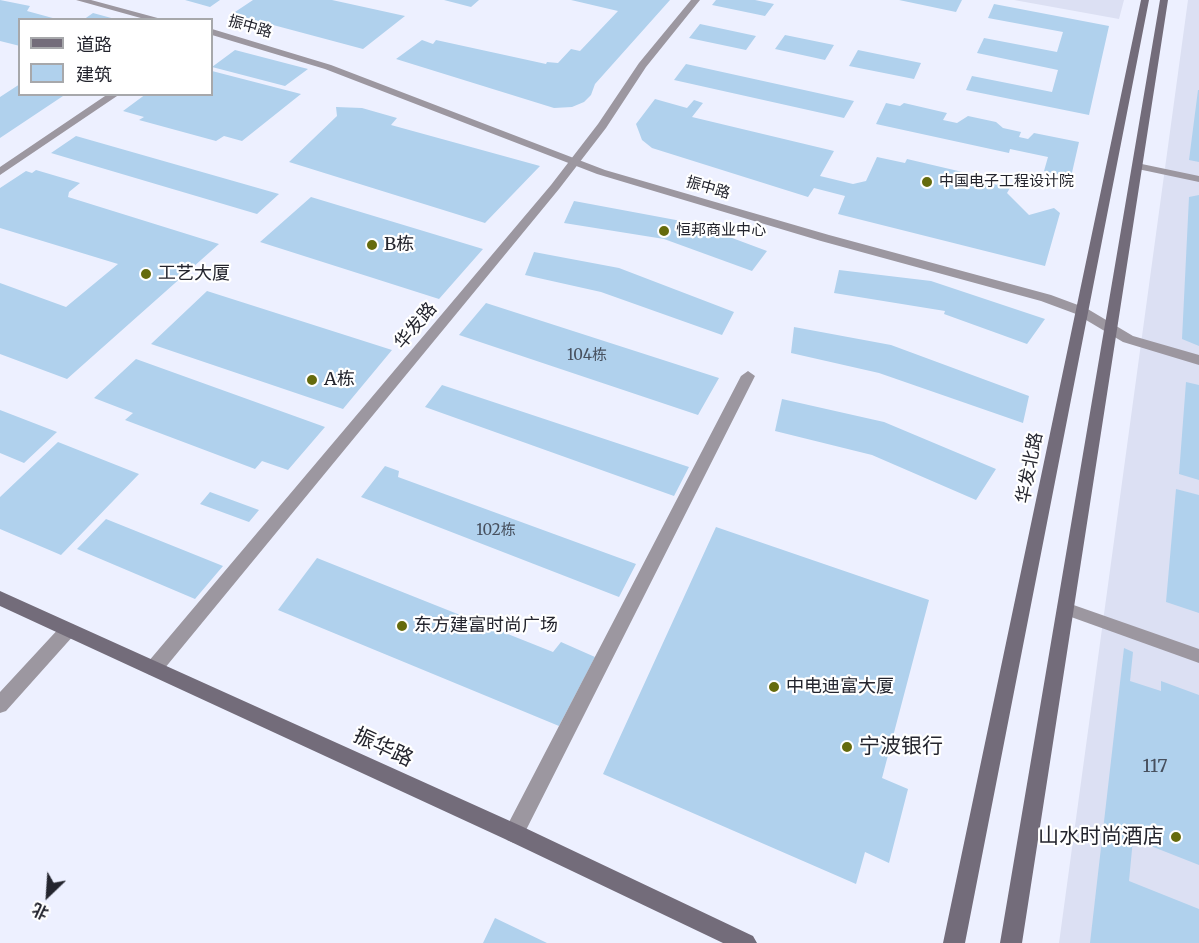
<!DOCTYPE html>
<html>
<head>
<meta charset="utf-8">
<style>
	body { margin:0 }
	#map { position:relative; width:1199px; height:943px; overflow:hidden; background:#edf0ff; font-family:Merriweather,"Noto Sans SC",serif }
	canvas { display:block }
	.legend { position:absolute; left:18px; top:18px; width:195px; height:78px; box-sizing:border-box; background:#fff; border:2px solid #a7a8ab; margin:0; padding:8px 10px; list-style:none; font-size:18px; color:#24252e }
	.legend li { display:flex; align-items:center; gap:12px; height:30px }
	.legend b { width:30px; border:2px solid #a7a8ab }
	.north { position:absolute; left:18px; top:865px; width:60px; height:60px; -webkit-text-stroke:4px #fff; paint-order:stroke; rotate:205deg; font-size:16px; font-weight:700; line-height:24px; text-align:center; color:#24252e }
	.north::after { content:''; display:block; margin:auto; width:21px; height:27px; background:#24252e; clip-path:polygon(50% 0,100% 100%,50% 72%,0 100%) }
</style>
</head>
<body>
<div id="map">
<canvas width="1199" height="943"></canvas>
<ul class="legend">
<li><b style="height:8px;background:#736c7a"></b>道路</li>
<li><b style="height:16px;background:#b0d1ed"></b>建筑</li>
</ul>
<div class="north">北</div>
</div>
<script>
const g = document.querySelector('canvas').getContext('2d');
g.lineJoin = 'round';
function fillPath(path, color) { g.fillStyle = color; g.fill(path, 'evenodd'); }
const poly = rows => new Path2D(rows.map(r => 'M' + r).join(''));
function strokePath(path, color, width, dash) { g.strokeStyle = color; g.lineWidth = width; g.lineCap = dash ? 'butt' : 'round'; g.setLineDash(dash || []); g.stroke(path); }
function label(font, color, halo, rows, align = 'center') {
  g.font = font + ' Merriweather,"Noto Sans SC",serif'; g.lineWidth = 4.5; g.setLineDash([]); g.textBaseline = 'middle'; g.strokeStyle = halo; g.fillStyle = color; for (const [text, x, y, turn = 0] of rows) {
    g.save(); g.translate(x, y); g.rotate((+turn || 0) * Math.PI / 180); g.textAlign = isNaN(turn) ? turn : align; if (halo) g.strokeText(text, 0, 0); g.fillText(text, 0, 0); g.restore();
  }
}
fillPath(poly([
	[1014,0,1124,0,1119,19],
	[1188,0,1199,0,1199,943,1059,943]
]), '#dce0f3');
fillPath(poly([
	[0,0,30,6,27,11,60,20,20,20,20,46,0,41],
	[185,0,220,0,210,7],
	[253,0,332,0,405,16,363,49,232,14],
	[444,0,479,0,471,7],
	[571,0,670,0,595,84,591,95,584,102,572,107,554,108,396,59,422,40,433,44,436,40,546,64,547,62,558,63,571,49,580,51,618,11],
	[716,0,755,0,774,4,765,16,712,5],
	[899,0,962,0,956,12],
	[994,4,1109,26,1089,115,966,90,972,76,1052,92,1058,70,977,53,984,38,1057,52,1063,32,988,18],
	[93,13,115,19,115,20,83,20],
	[700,24,756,36,746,50,689,38],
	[785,35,834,45,825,60,775,49],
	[235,50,308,69,285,86,212,67],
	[858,50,921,63,914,79,849,66],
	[686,64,854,101,844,118,674,80],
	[212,71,301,94,242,141,224,136,216,141,139,120,144,117,123,111,146,94,212,94],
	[20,84,20,94,66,94,0,138,0,97],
	[1198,90,1199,90,1199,162,1189,160],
	[655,99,687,108,694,100,703,103,692,117,834,151,820,176,853,184,866,181,877,157,905,163,907,159,988,178,996,185,1002,183,1010,188,1007,193,1029,215,1054,208,1060,213,1045,266,838,214,845,196,814,188,808,197,652,148,642,140,636,124],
	[886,103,900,106,904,103,947,113,943,120,957,123,968,116,996,122,1003,128,1021,132,1019,137,1028,139,1034,133,1079,142,1071,177,1044,171,1048,157,1010,149,1009,153,876,124],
	[336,107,362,108,397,118,391,125,540,166,485,223,289,162,337,116],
	[76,136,279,194,257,214,51,153],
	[36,170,80,183,69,192,68,197,219,244,67,379,0,354,0,283,66,307,118,264,0,228,0,188,26,171,32,173],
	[1199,195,1199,346,1182,339,1189,197],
	[311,197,483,249,439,299,260,242],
	[574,201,692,223,767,251,752,271,664,239,564,223],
	[534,252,619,268,734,312,722,335,601,292,525,275],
	[839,270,931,281,1045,319,1027,344,944,314,945,311,834,293],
	[207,291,392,350,343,409,151,344],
	[486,303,719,378,698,415,459,335],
	[794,327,891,345,1029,396,1023,423,879,373,791,353],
	[136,359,325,427,288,470,262,461,255,469,125,420,133,413,94,398],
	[1186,382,1199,385,1199,480,1179,474],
	[442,385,689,467,674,496,425,407],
	[782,399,884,422,996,469,976,500,872,455,775,431],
	[0,410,57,432,24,463,0,453],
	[58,442,139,474,61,555,0,529,0,497],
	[385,466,399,471,398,477,636,564,619,597,361,497],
	[1176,489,1199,495,1199,613,1166,602],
	[210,492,259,510,249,522,200,504],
	[106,519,223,566,195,599,77,549],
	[716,527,929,600,882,778,908,789,889,863,865,852,856,884,603,774],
	[317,558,553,652,561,642,595,657,559,726,278,610],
	[1124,648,1133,652,1130,681,1161,691,1161,681,1199,695,1199,865,1133,839,1129,881,1199,909,1199,943,1090,943],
	[495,918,547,943,483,943]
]), '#b0d1ed');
fillPath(poly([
	[1065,602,1199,649,1199,663,1060,613,1057,608,1060,603,1065,602]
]), '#9c97a0');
fillPath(poly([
	[691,0,700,0,646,67,606,128,559,189,160,674,154,676,148,674,145,668,148,662,551,185,598,124,639,63,691,0],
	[108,94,120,94,0,175,0,167,108,94],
	[1137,163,1199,176,1199,182,1133,168,1133,164,1137,163],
	[748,371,755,376,521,840,514,843,507,840,504,833,507,826,741,376,748,371],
	[68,623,74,625,77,630,74,635,6,711,0,713,0,692,62,625,68,623]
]), '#9c97a0');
fillPath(poly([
	[76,0,91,0,165,20,148,20,76,0],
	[212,29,331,65,605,170,829,235,1051,295,1086,308,1133,336,1199,355,1199,365,1123,342,1076,314,1041,301,821,241,597,174,325,69,212,35,212,29]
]), '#9c97a0');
fillPath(poly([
	[1141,0,1149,0,965,943,943,943,1141,0],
	[1160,0,1168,0,1022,943,1000,943,1160,0],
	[0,591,521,826,753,936,757,943,723,943,507,840,0,606,0,591]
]), '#736c7a');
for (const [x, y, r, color] of [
	[927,182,6,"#656b0d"],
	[664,231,6,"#656b0d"],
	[372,245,6,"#656b0d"],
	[146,274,6,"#656b0d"],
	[312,380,6,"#656b0d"],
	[402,626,6,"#656b0d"],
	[774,687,6,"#656b0d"],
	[847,747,6,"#656b0d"],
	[1176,837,6,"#656b0d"]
]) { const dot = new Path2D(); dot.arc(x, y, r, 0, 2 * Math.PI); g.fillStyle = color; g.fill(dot); strokePath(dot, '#fff', 2); }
label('15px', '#24252e', '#fff', [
	["振中路",250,27,16],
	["振中路",708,188,16]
]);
label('15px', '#24252e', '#fff', [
	["中国电子工程设计院",939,182],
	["恒邦商业中心",676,231]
], 'left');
label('15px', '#47505e', null, [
	["104栋",587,356],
	["102栋",496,531]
]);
label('18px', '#24252e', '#fff', [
	["B栋",384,245],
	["工艺大厦",158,274],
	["A栋",324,380],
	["东方建富时尚广场",414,626],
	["中电迪富大厦",786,687]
], 'left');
label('18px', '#24252e', '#fff', [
	["华发路",416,326,-50],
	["华发北路",1030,468,-79]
]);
label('18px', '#47505e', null, [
	["117",1155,767]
]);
label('21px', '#24252e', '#fff', [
	["宁波银行",859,747],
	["山水时尚酒店",1164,837,"right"]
], 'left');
label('21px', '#24252e', '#fff', [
	["振华路",383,748,25]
]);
</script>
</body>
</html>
